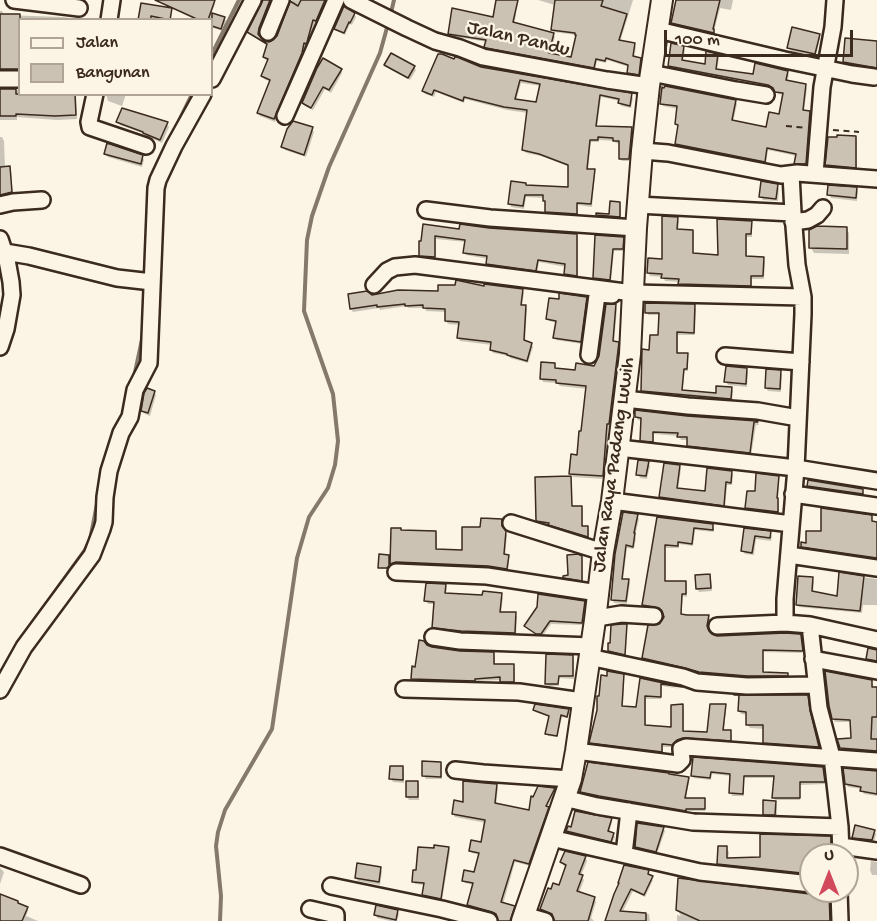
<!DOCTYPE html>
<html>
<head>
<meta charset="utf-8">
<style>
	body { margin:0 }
	#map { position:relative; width:877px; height:921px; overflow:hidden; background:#fcf5e5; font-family:"Gochi Hand",sans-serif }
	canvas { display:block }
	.legend { position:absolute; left:18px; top:18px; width:195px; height:78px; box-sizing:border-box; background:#fcf5e5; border:2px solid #afa495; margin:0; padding:8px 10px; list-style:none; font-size:18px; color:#3b2a1e }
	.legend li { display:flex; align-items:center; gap:12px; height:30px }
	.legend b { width:30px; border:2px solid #afa495 }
	.north { position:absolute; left:799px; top:843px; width:60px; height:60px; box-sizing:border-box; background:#fcf5e5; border:2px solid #afa495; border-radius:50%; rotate:0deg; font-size:16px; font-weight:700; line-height:24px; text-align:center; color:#3b2a1e }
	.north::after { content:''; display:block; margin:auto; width:21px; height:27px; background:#d1495b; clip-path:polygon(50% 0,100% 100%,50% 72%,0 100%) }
	.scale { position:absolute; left:664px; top:30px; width:189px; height:27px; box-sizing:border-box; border:3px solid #3b2a1e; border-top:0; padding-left:8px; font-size:18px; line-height:21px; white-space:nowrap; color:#3b2a1e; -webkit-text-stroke:4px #fcf5e5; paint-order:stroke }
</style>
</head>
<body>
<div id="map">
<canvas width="877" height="921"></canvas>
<ul class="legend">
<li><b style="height:8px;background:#fcf5e5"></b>Jalan</li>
<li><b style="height:16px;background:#ccc2b3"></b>Bangunan</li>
</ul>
<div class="north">U</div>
<div class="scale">100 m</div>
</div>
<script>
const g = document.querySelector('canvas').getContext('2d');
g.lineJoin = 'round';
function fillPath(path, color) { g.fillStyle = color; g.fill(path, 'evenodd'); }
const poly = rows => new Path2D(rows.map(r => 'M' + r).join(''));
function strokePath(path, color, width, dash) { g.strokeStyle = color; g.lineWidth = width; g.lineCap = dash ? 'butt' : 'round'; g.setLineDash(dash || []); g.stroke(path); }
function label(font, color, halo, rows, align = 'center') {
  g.font = font + ' "Gochi Hand",sans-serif'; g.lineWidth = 4.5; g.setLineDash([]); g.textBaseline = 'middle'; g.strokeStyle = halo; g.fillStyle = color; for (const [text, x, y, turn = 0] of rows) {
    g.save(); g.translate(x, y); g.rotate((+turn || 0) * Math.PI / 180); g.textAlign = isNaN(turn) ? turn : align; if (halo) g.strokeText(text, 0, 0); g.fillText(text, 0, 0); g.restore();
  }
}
fillPath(poly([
	[172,0,207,0,214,2,215,4,211,14,224,18,226,21,223,31,213,28,212,26,212,20,196,20,172,8,170,6],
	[264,0,273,0,259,37,264,43,270,43,278,37,292,0,328,1,318,24,315,22,308,45,306,46,303,56,275,122,260,116,259,113,271,82,264,79,262,76,269,61,266,60,264,56,268,46,251,35,249,32],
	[498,0,511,0,516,15,514,24,553,35,555,37,550,55,572,59,576,35,554,32,552,30,555,5,538,0,633,0,620,42,634,45,636,47,634,58,639,60,637,76,630,75,629,73,629,67,607,60,606,63,597,61,595,70,488,50,486,47,487,42,451,36,449,33,494,18],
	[696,0,733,0,731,10,720,8,714,31,715,35,674,25,672,23],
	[171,9,172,12,171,20,152,18,152,20,140,20],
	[0,11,2,11,4,15,62,17,78,19,90,18,91,20,20,20,20,73,0,73],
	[354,14,356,17,352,25,350,24,345,35,337,31,336,29],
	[819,35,820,38,816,56,791,51,789,47],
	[877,43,877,70,847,65,845,62],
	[683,47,685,50,683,61,706,66,717,56,719,58,717,71,754,76,787,72,789,75,787,81,805,86,807,88,804,112,809,113,811,116,807,166,797,166,796,163,797,156,768,150,766,164,678,147,677,144,678,127,676,124,678,109,663,106,661,104,735,101,737,104,733,122,767,129,780,115,784,95,778,94,776,91,770,88,671,69,669,66],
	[386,65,414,67,416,70,410,80,388,68],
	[481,68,631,95,633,98,631,108,621,106,620,101,601,97,597,128,632,129,633,132,630,161,622,161,620,158,621,144,616,143,614,141,599,140,599,142,591,142,588,170,594,171,595,174,592,207,578,205,578,217,548,215,544,198,526,197,524,209,511,207,510,204,527,186,569,189,570,167,541,156,526,153,524,150,528,113,507,110,465,99,464,103,436,92,434,97,425,94,423,91],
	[521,83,541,86,537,104,516,101],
	[341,70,342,73,331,93,325,89,313,110,305,106,303,103],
	[0,89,20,90,20,94,76,94,77,119,57,120,17,117,17,120,0,120],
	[106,94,126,94,122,106,108,101],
	[118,122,167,124,169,127,162,143,146,136,145,134,120,125],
	[312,129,314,132,306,157,285,150,283,147],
	[0,137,2,137,4,141,5,168,9,167,11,171,13,196,0,199],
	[855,138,857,141,857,170,829,168,827,165],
	[106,154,142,157,144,160,142,167,108,157],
	[777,186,779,189,778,201,763,200,761,197],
	[857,189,858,192,857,201,831,198,829,194],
	[620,203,621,207,621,220,599,218,597,215,611,216],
	[677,218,679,221,678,231,692,231,694,234,693,255,719,256,751,222,752,225,752,237,747,237,747,258,763,259,765,262,764,279,752,279,752,289,682,287,680,282,665,281,663,277,650,276,648,273,663,260],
	[424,226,461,230,576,235,578,238,578,278,567,277,565,274,566,267,539,262,537,273,489,267,487,264,488,259,466,255,465,252,466,242,436,239,436,260,422,258,420,255],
	[846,228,849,233,849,254,814,253,811,248,811,231],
	[596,237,623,238,624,241,624,251,614,251,611,282,596,280,594,278],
	[485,287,522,290,524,293,522,306,525,306,527,309,525,342,531,344,533,347,528,363,510,358,509,356,493,353,492,350,492,345,460,341,458,338,460,325,448,324,446,321,447,312,426,311,425,308,408,308,407,306,380,310,379,308,353,312,351,309,372,296,440,292],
	[586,298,587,301,582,344,556,340,555,337,557,323,549,321,547,319],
	[615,305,617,309,614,343,618,344,620,347,619,357,614,394,615,396,611,427,609,427,604,479,573,477,571,473,578,456,583,432,587,389,560,386,557,383,543,382,541,378,554,364,556,370,576,371,595,368,600,357],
	[694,306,696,309,695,335,678,335,678,354,687,355,688,358,688,371,684,371,683,392,717,395,731,388,733,391,732,402,645,394,643,391,651,351,659,336,660,315,648,315,647,312],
	[746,369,748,372,747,387,728,385,726,382],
	[780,372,782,375,781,392,768,391,766,388],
	[154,392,156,395,150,416,145,414,143,411],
	[636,417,687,417,757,422,759,425,756,425,751,456,691,449,689,446,689,440,681,440,679,436,654,434,654,445,644,444,642,440,642,421,638,420],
	[648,463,650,466,647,479,640,478,638,474],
	[680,466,681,469,678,489,707,492,731,472,733,475,732,485,727,485,725,508,663,500,661,497],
	[571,477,572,480,572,507,581,507,583,510,583,527,587,527,589,530,589,539,552,527,550,525,539,523,537,520],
	[778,477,779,480,778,500,779,502,779,515,748,511,747,508,756,493],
	[809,486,862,490,864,497,811,489],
	[637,516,639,519,635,536,636,538,634,549,627,548,623,580,628,580,630,583,627,604,614,603,612,599,616,554],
	[871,516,873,523,877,523,877,560,804,550,802,547,823,533],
	[658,518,712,525,714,528,714,532,695,530,693,546,679,544,679,548,665,548,665,582,685,583,687,585,687,597,683,596,681,615,708,617,710,619,708,630,709,633,717,637,800,636,802,653,763,652,764,674,787,674,789,678,750,679,702,675,688,670,646,661,644,658,665,617,662,610,645,608,643,605],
	[502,520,503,523,503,529,507,535,505,556,508,556,509,559,508,572,393,566,389,559,388,569,380,568,388,556,392,562,402,532,435,533,437,536,437,551,463,551,482,529],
	[745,529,770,533,772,536,771,541,756,539,754,555,745,554,743,551],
	[581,557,583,560,583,582,566,580,565,577,570,577],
	[840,574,877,579,877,605,863,605,862,613,799,607,797,605,813,579,814,582,813,593,838,597],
	[709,575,711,579,712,591,699,592,697,588],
	[445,585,447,588,446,595,483,597,501,595,503,598,501,613,515,614,517,617,516,636,463,634,435,630,433,627,436,604,428,604,426,601],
	[584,602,586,605,583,625,551,624,542,637,539,636,527,628,525,626],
	[626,626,627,628,625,656,611,653,609,651],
	[427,646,459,652,493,654,495,657,495,666,513,666,515,669,515,685,504,685,501,680,476,681,476,684,414,682,412,679,414,668,416,668],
	[877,651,877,663,869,662,867,659],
	[572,657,574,659,574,679,559,678,559,686,548,686,546,683],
	[623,676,624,679,623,707,638,709,641,680,681,689,662,686,661,699,646,699,646,727,673,728,682,706,684,709,684,733,708,734,725,705,726,708,724,732,730,732,732,735,732,743,678,743,674,747,663,747,663,754,592,745,591,743],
	[871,681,873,684,873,688,877,688,877,754,843,751,841,748,853,740,852,722,835,722,833,719],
	[737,696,807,696,809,700,811,715,820,750,767,746,764,742,765,729,750,728,747,724,748,715,741,714,739,711,740,698],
	[535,710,568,710,569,712,568,718,562,717,557,737,548,736,547,734,550,717,536,712],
	[694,759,822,768,826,784,800,785,800,800,775,800,774,797,775,778,744,778,744,796,732,796,731,793,731,776,712,774,711,780,694,778,692,776],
	[440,763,442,766,442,779,426,779,424,776],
	[402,768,404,771,404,783,393,782,391,779],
	[877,771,877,796,864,794,862,789,848,787,846,784],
	[688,778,689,781,686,799,704,799,705,802,705,811,686,811,687,813,602,799,583,794,581,792],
	[417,783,419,786,419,800,409,800,407,797],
	[496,785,498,788,496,805,530,812,554,789,555,792,547,808,549,811,530,866,515,862,503,904,514,907,515,910,512,920,500,918,494,914,470,908,468,905,474,885,465,883,463,880,475,874,480,855,472,853,470,850,482,844,486,823,455,817,453,814,465,804],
	[775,802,777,806,777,818,766,817,765,814],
	[611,820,612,822,609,833,613,834,615,837,612,844,569,834,567,831],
	[663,828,665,831,657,854,638,850,636,847],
	[874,831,876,834,874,843,856,841,854,837],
	[830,838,832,842,832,855,811,855,811,877,721,867,719,864,726,848,729,852,728,859,761,859],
	[449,848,450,851,442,901,425,897,424,895,425,885,415,884,414,881],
	[585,857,587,861,581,876,584,880,579,893,594,898,596,902,591,918,594,921,556,921,556,918,544,913,542,909,560,887,567,867,564,866,562,862],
	[871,861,877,862,877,875,872,875,870,870],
	[0,868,4,872,0,884],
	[380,868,382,872,380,885,358,881,356,878],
	[648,872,649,876,653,880,645,897,633,891,622,913,649,914,650,921,606,921,615,894],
	[819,891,832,891,831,896,831,921,677,921,677,915,681,916,677,909,810,895],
	[0,896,27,908,28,911,26,916,38,921,0,921],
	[397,911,399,914,397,921,390,921,377,918,376,915]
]), '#0003');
strokePath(poly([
	[390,17,394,0],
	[212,54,239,0],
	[175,129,192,94],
	[134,377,143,335],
	[31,625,85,550,90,540,98,499],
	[220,921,221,896,216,846,218,832,225,810,272,729,297,558,309,517,328,488,335,465,338,441,333,394,304,311,307,240,312,216,329,167,380,53,388,24]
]), '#85796b', 4);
const building = poly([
	[155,0,215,0,208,20,199,20,155,0],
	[263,0,270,0,259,28,258,34,264,41,269,42,273,40,277,36,290,1,298,6,301,0,325,0,316,21,313,20,307,42,306,44,304,43,302,53,274,119,257,113,270,80,261,76,268,59,263,57,267,44,247,32,263,0],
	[496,0,518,0,513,22,554,33,549,53,571,57,576,35,575,35,575,33,551,30,555,0,603,0,601,6,627,14,619,40,635,43,633,56,641,58,639,75,627,73,628,65,606,58,605,61,596,59,594,68,486,48,484,47,486,40,448,34,452,8,493,17,496,0],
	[676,0,720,0,713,29,714,29,714,33,671,23,676,0],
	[141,3,172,8,170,20,151,16,151,20,138,20,141,3],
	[344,6,355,13,350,23,349,22,344,33,334,29,344,6],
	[212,13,225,17,221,29,212,26,212,13],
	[0,14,20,14,20,69,0,69,0,14],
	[792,27,820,34,815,54,787,48,792,27],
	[845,38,877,41,877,68,843,62,845,38],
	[671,43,684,46,682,60,705,64,706,51,718,54,716,69,753,74,755,63,788,71,786,80,806,84,803,110,810,111,806,164,794,164,796,154,767,148,765,162,675,144,678,125,675,124,677,106,660,104,662,87,664,88,665,86,736,100,732,120,766,127,769,112,779,114,783,93,775,92,773,88,768,85,668,66,671,43],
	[391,53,415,66,408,78,384,65,391,53],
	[438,54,442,54,454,59,455,57,457,57,481,67,632,93,630,106,618,103,619,99,600,95,596,126,632,127,629,159,619,159,619,141,613,141,613,138,598,137,598,140,590,140,587,169,595,169,591,204,577,203,577,214,545,212,545,201,543,201,543,195,525,195,523,206,508,204,511,181,526,183,526,185,568,187,568,165,539,154,522,150,527,110,504,107,464,97,463,101,434,90,432,95,422,91,438,54],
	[520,80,540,84,536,102,515,99,520,80],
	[323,58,342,69,329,90,323,87,311,108,302,103,317,68,323,58],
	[0,89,16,89,16,94,75,94,76,115,55,116,16,114,16,116,0,116,0,89],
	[122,108,168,122,160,140,143,133,143,132,116,122,122,108],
	[293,121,313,127,304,155,281,147,287,129,293,121],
	[837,135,856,136,856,168,825,165,828,137,837,137,837,135],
	[107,143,143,155,141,164,104,154,107,143],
	[10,166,12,192,0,195,0,167,10,166],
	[761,181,778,184,776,199,759,197,761,181],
	[828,185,857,187,856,198,827,195,828,185],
	[610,201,620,202,620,217,596,215,596,213,609,214,610,201],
	[662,216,678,217,677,229,693,230,693,253,718,255,717,219,752,221,751,234,746,234,746,256,764,257,763,276,751,276,751,286,678,284,679,279,661,278,662,274,647,273,648,258,662,259,662,216],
	[423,224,459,229,460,224,489,228,577,234,577,276,564,274,565,264,538,260,536,271,486,264,487,256,463,253,465,240,435,236,435,257,419,256,419,241,421,241,423,224],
	[817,226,847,227,847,249,809,248,809,230,817,226],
	[595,235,624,237,623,249,613,249,610,280,593,278,595,235],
	[456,280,484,286,484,284,523,289,521,305,526,305,524,340,532,343,527,361,507,355,507,354,490,350,491,342,457,338,459,322,445,321,445,309,423,308,423,305,405,306,405,304,377,307,377,305,350,309,348,294,367,291,372,295,398,290,438,291,438,285,455,285,456,280],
	[559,293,587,297,581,342,553,338,556,321,546,319,549,298,559,299,559,293],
	[645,303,695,304,694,333,677,332,677,353,688,353,687,369,684,369,682,390,716,393,716,386,732,387,731,399,641,391,642,349,649,350,650,335,658,335,659,313,645,313,645,303],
	[606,304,616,304,613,341,619,342,609,424,607,424,603,476,569,474,571,454,577,455,579,431,581,431,586,386,556,383,556,380,540,379,541,362,555,363,555,368,575,370,576,363,594,366,599,356,606,304],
	[726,366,747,368,746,384,724,382,726,366],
	[766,369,781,370,780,389,765,388,766,369],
	[147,388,155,391,148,413,141,411,144,393,147,388],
	[635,410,687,416,757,421,758,422,754,422,750,453,687,446,687,437,677,437,678,433,653,432,653,442,640,441,641,418,635,417,635,410],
	[638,460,649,461,646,476,636,475,638,460],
	[664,463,680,465,677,488,705,491,707,468,732,471,731,483,726,482,724,506,659,497,664,463],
	[756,473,779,476,777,498,778,498,778,512,745,508,747,491,755,491,756,473],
	[571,476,572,506,582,506,582,526,588,526,588,537,548,525,549,523,536,521,535,477,571,476],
	[808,480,863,489,863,494,807,486,808,480],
	[821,508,872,515,872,521,877,522,877,558,801,547,801,542,806,543,806,531,821,531,821,508],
	[623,512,638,514,634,533,635,533,633,547,626,545,622,579,629,579,626,601,611,600,615,554,623,512],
	[657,517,713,524,713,530,694,528,692,544,678,542,678,546,665,545,665,581,686,581,686,594,682,594,681,614,687,615,709,615,707,626,709,631,712,634,717,636,785,633,800,634,801,635,803,651,763,650,763,672,788,673,788,676,747,676,699,672,685,668,642,658,648,625,659,624,664,617,662,611,659,608,642,605,657,517],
	[481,518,502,519,502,526,506,531,504,554,509,555,507,569,488,566,396,562,390,564,391,528,401,528,401,530,436,531,436,549,462,550,462,527,480,527,481,518],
	[744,528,771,531,770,538,755,536,752,553,741,551,744,528],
	[379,554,389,555,389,566,387,568,378,568,379,554],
	[578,554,582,556,582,581,563,578,563,576,568,575,567,555,578,554],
	[839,572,864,576,860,611,796,605,798,576,813,577,812,591,837,596,839,572],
	[710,574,711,588,696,589,695,575,710,574],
	[426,583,446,584,445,593,482,595,483,591,502,593,500,612,516,612,515,633,461,631,432,628,434,602,424,601,426,583],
	[538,594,585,601,582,623,550,621,541,634,536,634,524,626,537,607,538,594],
	[622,624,627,624,625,655,608,651,608,643,610,643,611,625,622,624],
	[419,640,424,641,427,645,432,647,460,651,494,652,494,664,514,664,514,682,500,682,500,677,475,679,475,681,411,679,412,666,415,667,419,640],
	[868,648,877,650,877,661,866,659,868,648],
	[546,654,573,655,573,676,559,676,558,684,545,684,546,654],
	[607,671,624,674,622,706,636,707,640,678,682,687,661,684,661,697,645,696,645,725,671,727,671,705,683,704,683,731,707,732,710,704,726,704,723,730,731,730,731,741,683,738,677,740,672,745,662,744,662,752,589,743,597,710,597,696,599,696,601,675,607,676,607,671],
	[825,671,872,680,872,687,877,687,877,717,872,717,871,739,877,739,877,751,840,748,837,739,851,738,850,720,832,719,829,706,825,671],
	[734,695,808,695,810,710,819,747,763,743,763,725,746,725,746,712,738,711,739,695,734,695],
	[535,704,569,709,567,717,561,715,557,736,545,734,549,716,533,710,535,704],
	[693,757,823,767,825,782,800,782,800,798,772,798,774,776,744,776,743,794,729,793,730,774,711,772,710,778,691,776,693,757],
	[422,761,441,762,441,777,422,776,422,761],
	[588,762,669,773,669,774,689,777,685,798,705,798,705,809,686,809,686,811,599,796,580,792,588,762],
	[390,766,403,766,403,780,389,779,390,766],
	[843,768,877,771,877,794,860,791,861,787,845,784,843,768],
	[406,781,418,781,418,797,406,797,406,781],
	[463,781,497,784,495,803,529,810,531,796,533,797,538,786,555,788,546,806,549,807,529,864,514,860,501,902,515,906,510,921,498,921,496,914,492,912,467,905,473,883,462,881,464,870,474,872,479,853,469,851,471,840,481,842,485,820,452,814,454,800,463,802,463,781],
	[763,800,776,801,775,815,763,815,763,800],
	[575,811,612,818,608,831,614,833,611,842,566,831,568,826,571,827,575,811],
	[637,823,664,827,656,852,635,847,637,823],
	[855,825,875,830,872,840,852,838,855,825],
	[760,834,831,836,831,855,811,855,811,874,717,864,718,846,727,846,727,858,760,857,760,834],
	[434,845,449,847,441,899,422,895,424,883,412,882,413,870,416,870,418,847,434,848,434,845],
	[565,851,586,856,579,874,583,875,577,891,595,897,588,921,554,921,552,914,540,909,548,888,551,889,553,883,559,885,566,865,560,862,565,851],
	[357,863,381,867,379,882,355,878,357,863],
	[624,865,649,870,648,874,653,876,644,895,631,889,620,911,646,913,646,921,605,921,614,894,619,883,618,883,624,865],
	[678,878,810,894,817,891,829,891,830,921,700,921,676,910,678,878],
	[0,894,18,901,18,903,28,907,22,921,0,921,0,894],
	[376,905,398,910,396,920,374,915,376,905]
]);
fillPath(building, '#ccc2b3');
strokePath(building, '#3b2a1e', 1.5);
const minor = poly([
	[14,0,79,8],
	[351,0,407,28,435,41,460,48,483,57,607,80,649,86],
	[109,20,112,0],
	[658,30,785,60,852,74,874,77],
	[268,32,281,0],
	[651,73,736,90,766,95],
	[0,79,20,79],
	[212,79,253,0],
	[95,94,89,122,90,127,146,146],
	[285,116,336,0],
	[642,151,668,153,781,175,797,173,877,179],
	[815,174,822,87,833,27,835,0],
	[0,205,13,202,42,200],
	[637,205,793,213,791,174],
	[426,210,490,218,636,228],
	[793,213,797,265,803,297,803,314,796,468,785,599,785,623,810,625,819,708,832,757,840,827,841,855],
	[793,222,808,220,817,215,823,208],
	[0,239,7,260,11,282,12,295,6,329,0,347],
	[5,252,29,256,117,278,152,282],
	[374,285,387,271,395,267,415,265,633,293,803,297],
	[589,355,597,295,599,294,612,295],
	[725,356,801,362],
	[625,399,688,406,758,411,798,418],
	[619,448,796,468,877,481],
	[793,494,877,506],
	[612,501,791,524],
	[511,523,603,552],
	[789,555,877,568],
	[396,572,487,576,598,593],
	[595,620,603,617,621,614,654,616],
	[810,625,877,640],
	[717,626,785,623],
	[433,637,460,641,591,646],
	[589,657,683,677,697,682,747,686,816,685],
	[813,659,877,671],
	[404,689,519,692,582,701],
	[0,690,24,647,92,555,102,529,104,522,105,497,109,471,121,433,130,417,135,390,149,363,156,188,158,180,174,146,203,94],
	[576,751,678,764,682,760,681,749,686,747,877,761],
	[455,770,483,773,571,779],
	[564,798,597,806,693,822,840,827],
	[551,838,700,872,811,884],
	[841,846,877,851],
	[624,854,629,811],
	[0,856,81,885],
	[331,886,442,909,489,921],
	[839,891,840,921],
	[310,909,336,915,336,921],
	[524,915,545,921]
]);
const major = poly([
	[522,921,571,779,576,751,595,620,603,552,612,501,630,354,636,228,642,151,649,86,662,0]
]);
strokePath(minor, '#3b2a1e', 20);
strokePath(major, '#3b2a1e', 24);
strokePath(poly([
	[786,126,807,128],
	[833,130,859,132]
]), '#3b2a1e', 2, [6, 4.5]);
strokePath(minor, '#fcf5e5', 15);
strokePath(major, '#fcf5e5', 20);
label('20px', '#3b2a1e', '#fcf5e5', [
	["Jalan Pandu",518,40,13],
	["Jalan Raya Padang Luwih",615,465,-82]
]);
</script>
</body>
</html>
